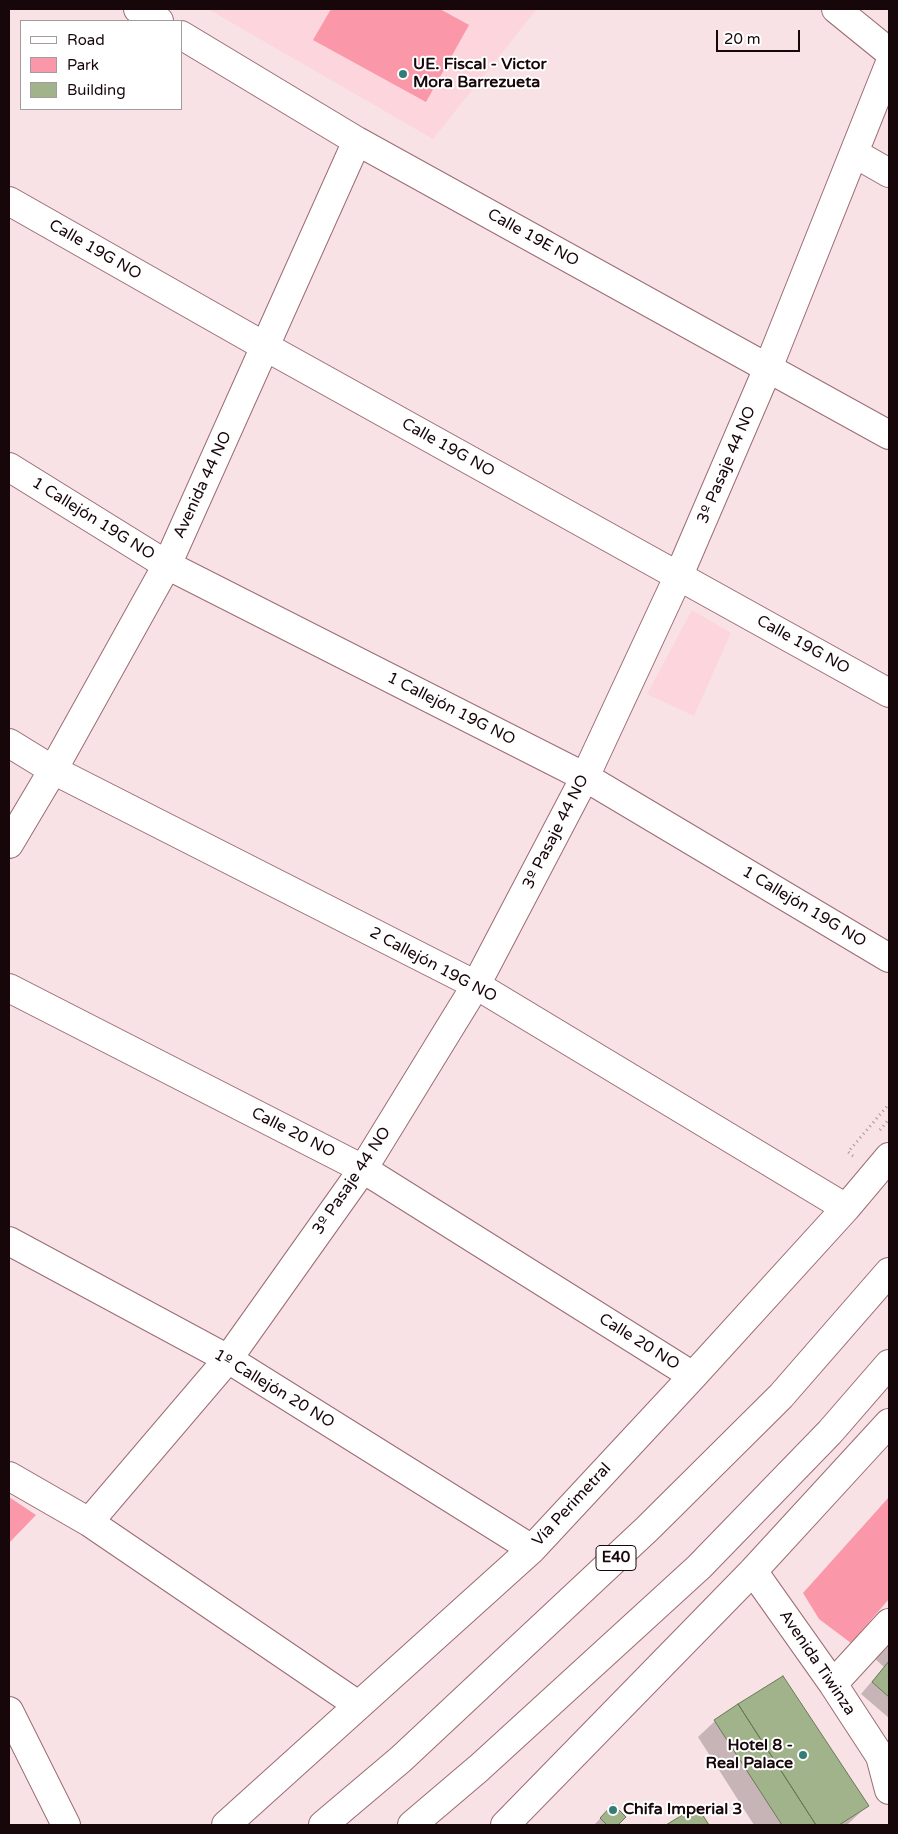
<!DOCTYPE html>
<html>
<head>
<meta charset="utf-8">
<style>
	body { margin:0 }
	#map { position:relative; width:898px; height:1834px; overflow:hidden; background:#f8e2e5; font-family:"Varela Round",sans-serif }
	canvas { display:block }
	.frame { position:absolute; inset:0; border:10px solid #18070a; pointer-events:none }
	.legend { position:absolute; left:20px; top:20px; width:162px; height:90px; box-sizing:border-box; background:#fff; border:1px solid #a39c9d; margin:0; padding:6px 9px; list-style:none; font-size:15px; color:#18070a }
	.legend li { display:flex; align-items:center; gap:10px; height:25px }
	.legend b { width:25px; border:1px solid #a39c9d }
	.scale { position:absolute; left:716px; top:30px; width:84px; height:22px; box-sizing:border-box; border:2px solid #18070a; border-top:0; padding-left:6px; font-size:15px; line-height:18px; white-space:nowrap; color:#18070a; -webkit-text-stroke:4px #fff; paint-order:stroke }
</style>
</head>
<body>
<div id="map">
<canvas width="898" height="1834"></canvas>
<div class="frame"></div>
<ul class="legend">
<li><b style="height:6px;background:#fff"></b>Road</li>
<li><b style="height:14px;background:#fa98aa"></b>Park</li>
<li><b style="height:14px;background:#a0b38a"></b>Building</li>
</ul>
<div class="scale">20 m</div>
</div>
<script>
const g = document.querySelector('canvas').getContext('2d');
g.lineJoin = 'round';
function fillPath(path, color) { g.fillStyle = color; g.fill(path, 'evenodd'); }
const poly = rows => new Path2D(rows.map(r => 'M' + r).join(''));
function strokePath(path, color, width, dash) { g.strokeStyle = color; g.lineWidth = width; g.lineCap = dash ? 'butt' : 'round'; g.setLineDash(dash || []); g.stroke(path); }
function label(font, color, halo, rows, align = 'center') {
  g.font = font + ' "Varela Round",sans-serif'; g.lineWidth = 4; g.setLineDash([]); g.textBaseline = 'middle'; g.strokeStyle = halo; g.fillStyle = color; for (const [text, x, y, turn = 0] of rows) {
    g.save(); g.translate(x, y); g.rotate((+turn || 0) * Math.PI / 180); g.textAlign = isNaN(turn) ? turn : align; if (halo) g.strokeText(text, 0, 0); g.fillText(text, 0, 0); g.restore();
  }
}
fillPath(poly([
	[208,9,537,9,433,139],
	[692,610,731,633,694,716,647,694]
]), '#fcd6dc');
fillPath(poly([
	[331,9,440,9,469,25,426,102,313,40],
	[9,1497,36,1515,9,1543],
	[889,1497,889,1599,851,1643,819,1619,803,1593]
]), '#fa98aa');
fillPath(poly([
	[889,1640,889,1718,861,1694,884,1667,874,1658],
	[715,1721,867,1806,847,1825,754,1825,698,1737],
	[613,1805,624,1817,616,1825,597,1825,595,1824]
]), '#0003');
const building = poly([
	[889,1661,889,1697,872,1682,889,1661],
	[783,1676,869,1806,839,1825,816,1825,738,1704,783,1676],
	[738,1704,816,1825,782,1825,714,1720,738,1704],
	[613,1804,626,1817,618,1825,607,1825,600,1818,613,1804],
	[697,1806,709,1825,666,1825,697,1806]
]);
fillPath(building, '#a0b38a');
strokePath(building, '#697a53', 1);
const street = poly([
	[138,9,159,21],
	[836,9,889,52],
	[181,35,357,141,889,435],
	[854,153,889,173],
	[9,201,266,347,889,693],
	[9,467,167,565,585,777,889,958],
	[9,743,53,770,476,985,846,1208],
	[9,844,53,770,167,565,357,141],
	[9,988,363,1169,693,1376],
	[9,1241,228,1359,532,1549],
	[9,1476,89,1522,358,1705],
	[89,1522,228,1359,363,1169,476,985,585,777,679,575,768,368,889,65],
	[753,1571,833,1684,880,1756,889,1766],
	[833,1684,889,1623],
	[9,1711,66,1825],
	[880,1756,889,1790],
	[226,1825,532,1549,693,1376,846,1208,889,1157],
	[505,1825,753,1571,889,1423]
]);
const highway = poly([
	[323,1825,401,1759,647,1529,781,1396,889,1272],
	[412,1825,479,1768,699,1567,830,1432,889,1364]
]);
strokePath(street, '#9b6c73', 30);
strokePath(highway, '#9b6c73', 30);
strokePath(poly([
	[880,1130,889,1119],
	[853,1156,848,1152,889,1104]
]), '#a79295', 3, [1, 4]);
strokePath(street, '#fff', 28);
strokePath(highway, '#fff', 28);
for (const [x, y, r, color] of [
	[403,74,5,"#347c77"],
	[803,1755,5,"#347c77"],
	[613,1810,5,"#347c77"]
]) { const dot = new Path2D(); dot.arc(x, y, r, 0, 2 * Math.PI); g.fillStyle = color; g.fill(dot); strokePath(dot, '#fff', 2); }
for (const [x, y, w] of [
	[616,1558,40]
]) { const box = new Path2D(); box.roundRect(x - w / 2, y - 12.5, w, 25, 4); g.fillStyle = '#fff'; g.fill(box); strokePath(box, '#18070a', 1); }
label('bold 15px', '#18070a', null, [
	["E40",616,1558]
]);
label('bold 16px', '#18070a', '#fff', [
	["UE. Fiscal - Victor",413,65],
	["Mora Barrezueta",413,83],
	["Hotel 8 -",793,1746,"right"],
	["Real Palace",793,1764,"right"],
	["Chifa Imperial 3",623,1810]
], 'left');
label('16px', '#18070a', '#fff', [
	["Calle 19E NO",533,238,29],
	["Calle 19G NO",95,250,30],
	["Calle 19G NO",448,448,29],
	["3º Pasaje 44 NO",727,465,-67],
	["Avenida 44 NO",203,485,-65],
	["1 Callejón 19G NO",93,519,32],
	["Calle 19G NO",803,645,29],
	["1 Callejón 19G NO",451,709,27],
	["3º Pasaje 44 NO",556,832,-63],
	["1 Callejón 19G NO",804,907,31],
	["2 Callejón 19G NO",433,965,28],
	["Calle 20 NO",293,1133,27],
	["3º Pasaje 44 NO",352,1181,-56],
	["Calle 20 NO",639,1342,32],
	["1º Callejón 20 NO",274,1389,31],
	["Vía Perimetral",572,1505,-47],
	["Avenida Tiwinza",817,1663,56]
]);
</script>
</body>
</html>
